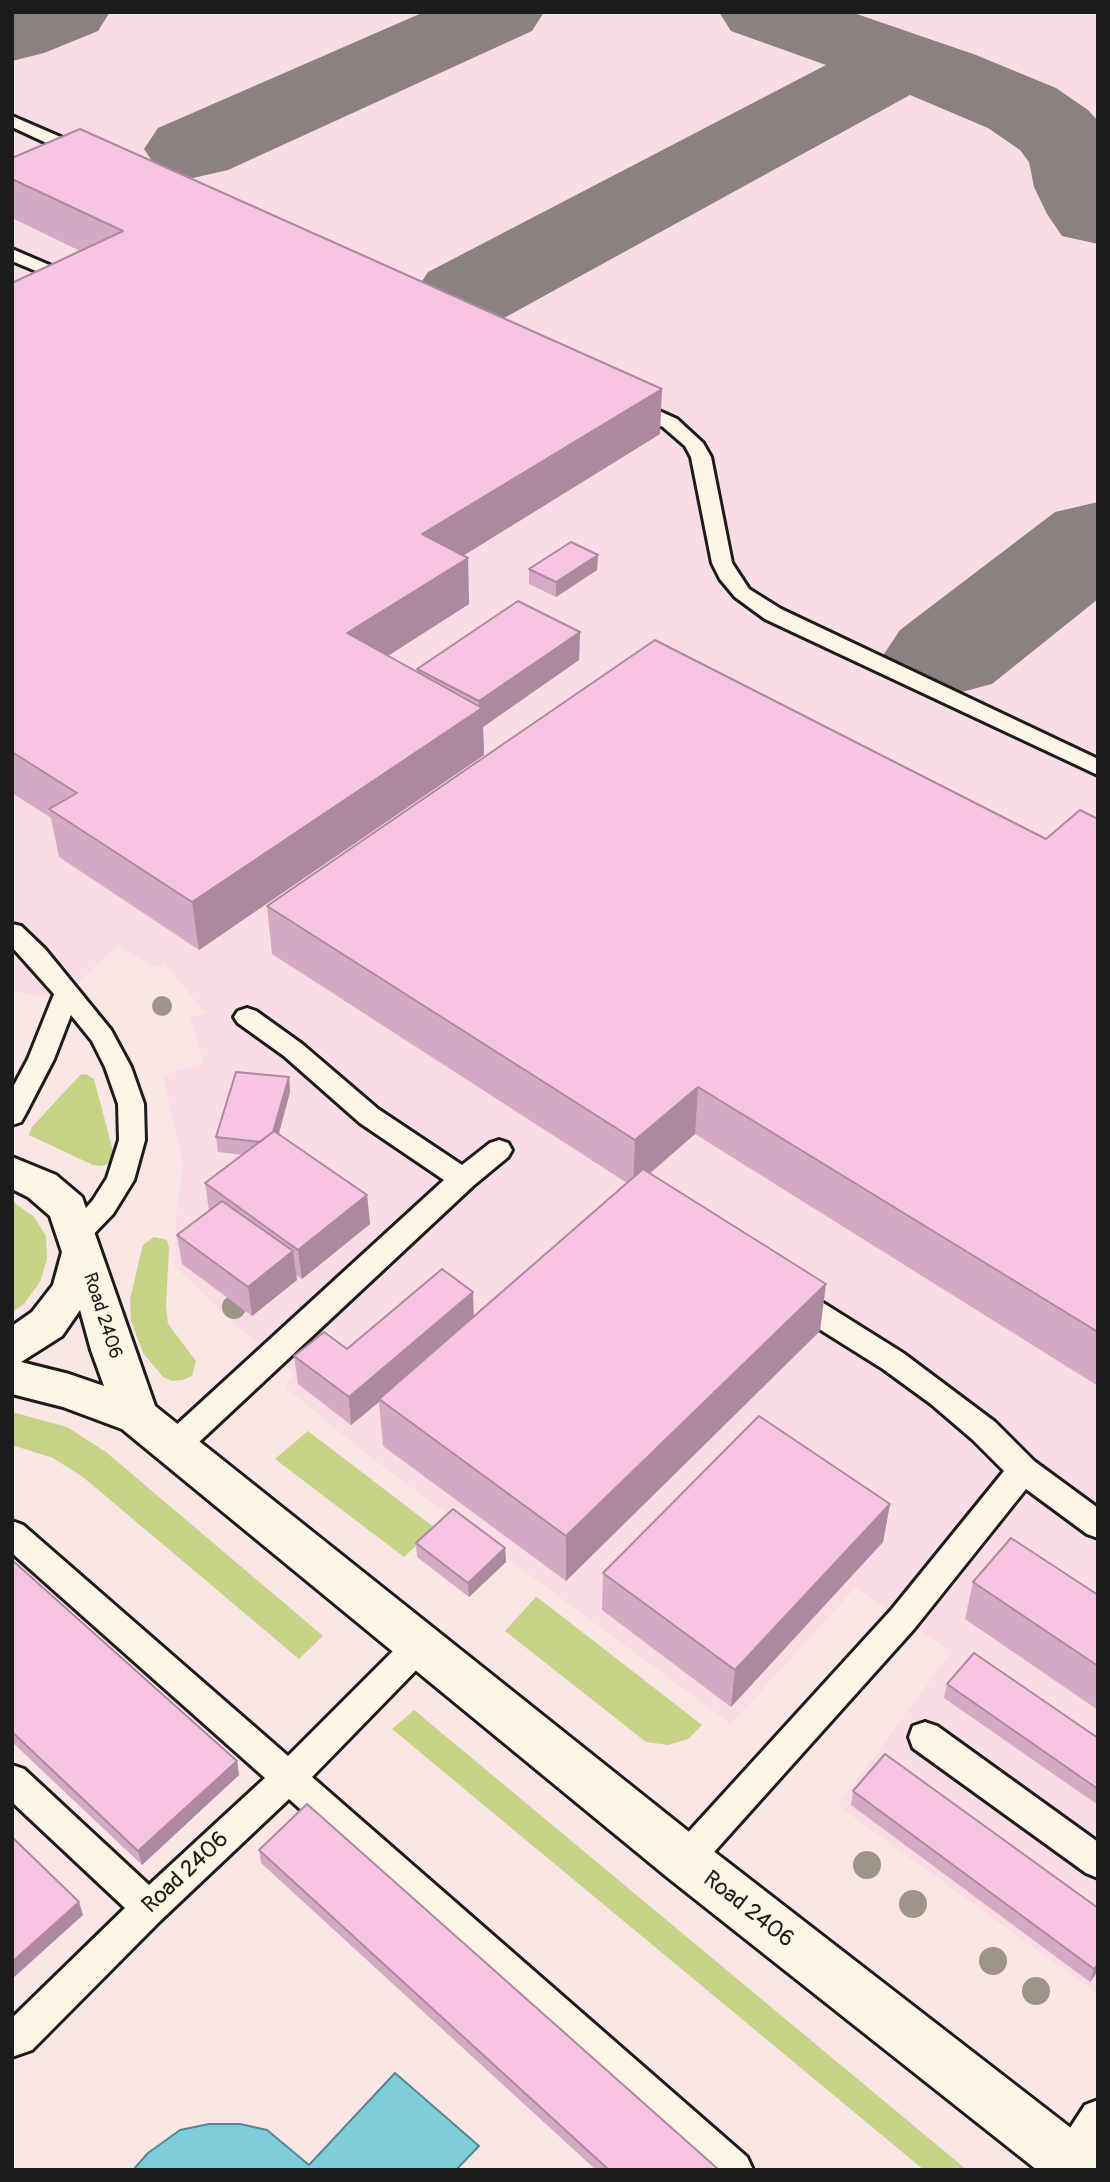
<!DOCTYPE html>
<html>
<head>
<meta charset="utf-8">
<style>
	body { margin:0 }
	#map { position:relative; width:1110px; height:2182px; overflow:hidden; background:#fae6e4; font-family:Pangolin,sans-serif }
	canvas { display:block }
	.frame { position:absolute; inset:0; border:14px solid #1c1c1c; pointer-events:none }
</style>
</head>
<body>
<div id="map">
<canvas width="1110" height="2182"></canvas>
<div class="frame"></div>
</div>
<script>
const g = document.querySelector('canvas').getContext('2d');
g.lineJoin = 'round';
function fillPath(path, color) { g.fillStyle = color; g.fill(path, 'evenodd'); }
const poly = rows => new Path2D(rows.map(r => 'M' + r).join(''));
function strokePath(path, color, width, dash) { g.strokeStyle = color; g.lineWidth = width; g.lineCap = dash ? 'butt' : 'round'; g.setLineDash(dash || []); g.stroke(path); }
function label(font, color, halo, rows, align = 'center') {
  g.font = font + ' Pangolin,sans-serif'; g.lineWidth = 7; g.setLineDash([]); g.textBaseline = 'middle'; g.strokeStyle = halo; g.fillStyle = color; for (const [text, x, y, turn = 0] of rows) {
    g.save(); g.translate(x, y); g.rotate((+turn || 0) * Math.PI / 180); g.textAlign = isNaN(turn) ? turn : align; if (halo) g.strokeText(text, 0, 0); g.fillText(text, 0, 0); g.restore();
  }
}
fillPath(poly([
	[12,12,1098,12,1098,1994,838,1806,951,1652,855,1588,731,1724,369,1456,285,1387,295,1373,237,1326,175,1267,176,1217,183,1164,163,1075,204,1063,190,1017,205,1013,164,963,157,967,117,946,66,994,40,996,12,991]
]), '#f9dce4');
fillPath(poly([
	[86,1074,94,1079,113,1151,108,1164,101,1166,93,1165,29,1135,32,1127,80,1075],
	[12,1201,34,1217,46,1236,47,1259,40,1282,24,1304,12,1312],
	[154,1237,167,1240,169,1248,166,1307,168,1324,196,1361,192,1376,183,1380,172,1381,163,1377,143,1353,131,1321,130,1299,143,1245],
	[12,1412,67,1427,106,1452,323,1636,299,1659,83,1477,53,1458,12,1445],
	[308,1431,435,1528,404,1557,275,1459],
	[536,1597,537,1597,702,1725,688,1739,668,1745,646,1742,505,1631],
	[414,1710,967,2170,924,2170,392,1729]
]), '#c6d286');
const water = poly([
	[395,2073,479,2146,456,2170,133,2170,148,2153,180,2130,209,2124,240,2124,267,2130,309,2165,395,2073]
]);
fillPath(water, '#7ecddb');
strokePath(water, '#57868f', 2);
fillPath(poly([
	[12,12,110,12,98,31,44,53,12,61,12,12],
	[424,12,544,12,532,31,228,170,193,178,158,170,144,149,158,128,424,12],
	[719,12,851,12,976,55,1056,88,1088,110,1098,121,1098,244,1062,236,1047,214,1034,187,1029,162,1020,150,988,128,910,95,504,318,466,327,428,318,413,295,428,272,826,65,731,31,719,12],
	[1098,502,1098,599,992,684,946,696,900,684,882,657,900,630,1055,512,1098,502]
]), '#8b8180');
const lane = poly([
	[12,116,93,151,95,155,87,160,81,159,12,127,12,116],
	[12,249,54,267,57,271,48,276,12,261,12,249],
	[628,397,677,419,703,443,711,457,732,563,749,589,781,609,1098,759,1098,775,765,619,735,597,720,579,712,563,691,457,685,446,663,427,621,407,618,403,621,399,628,397],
	[12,924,21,926,45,949,111,1030,131,1067,144,1104,145,1140,134,1180,113,1214,86,1242,76,1246,66,1242,62,1235,93,1200,107,1178,119,1140,118,1104,105,1067,92,1041,71,1015,54,1059,25,1115,21,1122,12,1125,12,1089,28,1059,54,994,12,947,12,924],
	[247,1008,256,1011,302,1044,378,1109,462,1165,490,1143,499,1140,508,1143,512,1150,508,1157,473,1186,183,1457,172,1460,161,1457,157,1448,161,1439,444,1180,360,1123,284,1056,238,1023,234,1017,238,1011,247,1008],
	[791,1286,801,1289,903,1353,995,1422,1034,1461,1098,1508,1098,1538,1087,1534,1026,1489,914,1629,697,1871,685,1876,673,1871,668,1860,673,1849,892,1609,1004,1471,973,1440,931,1404,883,1369,781,1305,777,1297,781,1289,791,1286],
	[12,1521,23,1525,288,1756,407,1637,418,1633,429,1637,434,1647,429,1657,312,1777,747,2157,753,2170,706,2170,289,1799,161,1920,32,2050,12,2057,12,2018,125,1908,12,1802,12,1765,24,1769,149,1885,265,1778,12,1553,12,1521],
	[925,1722,937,1726,1098,1842,1098,1878,1086,1873,913,1748,909,1737,913,1726,925,1722],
	[1098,2100,1098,2152,1086,2170,1055,2170,1051,2161,1057,2148,1085,2105,1098,2100]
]);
const street = poly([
	[12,1157,56,1175,82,1197,155,1406,703,1843,1098,2149,1098,2170,1037,2170,667,1877,122,1429,63,1407,12,1394,12,1326,32,1312,53,1285,62,1252,50,1216,28,1197,12,1189,12,1157],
	[80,1310,91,1350,104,1386,69,1374,21,1362,62,1336,80,1310]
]);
strokePath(lane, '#1c1c1c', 6);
strokePath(street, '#1c1c1c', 6);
fillPath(lane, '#fcf5e5');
fillPath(street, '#fcf5e5');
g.fillStyle = '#9c9588';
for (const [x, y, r] of [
	[162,1006,10],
	[234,1307,12],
	[867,1865,14],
	[913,1904,14],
	[993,1961,14],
	[1036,1991,14]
]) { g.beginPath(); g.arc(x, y, r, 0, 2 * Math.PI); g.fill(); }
fillPath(poly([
	[12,158,660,434,464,555,468,558,469,604,388,656,417,672,417,669,580,632,579,660,483,727,484,755,199,950,59,857,51,818,12,793,12,283,80,251,12,218],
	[598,555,597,570,556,597,529,584,529,569],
	[1098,819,1098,1386,695,1134,650,1173,820,1331,566,1581,383,1446,379,1402,351,1425,298,1384,294,1356,347,1349,474,1316,627,1183,272,954,267,906,1046,839],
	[289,1077,290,1092,279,1134,367,1195,370,1224,302,1279,296,1275,297,1280,252,1316,182,1264,177,1235,209,1211,205,1183,243,1155,218,1152,216,1137],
	[890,1504,883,1542,731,1707,602,1610,603,1573],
	[416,1543,505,1548,506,1562,469,1597,417,1557],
	[12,1560,237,1761,239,1775,142,1865,12,1742],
	[973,1582,1098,1595,1098,1710,965,1619],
	[947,1684,1098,1738,1098,1805,944,1698],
	[853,1791,1098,1908,1098,1971,1090,1982,851,1805],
	[259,1850,719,2170,596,2170,261,1863]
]), '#d4a9c3');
fillPath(poly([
	[662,389,660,434,424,580,422,534],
	[598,555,597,570,556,597,556,582],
	[468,558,469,604,350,680,347,633],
	[580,632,579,660,483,727,484,755,199,950,192,902,479,710,479,701],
	[289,1077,290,1092,272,1158,270,1143],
	[698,1087,695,1134,633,1188,635,1140],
	[367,1195,370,1224,302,1279,298,1250],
	[293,1251,297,1280,252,1316,248,1287],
	[826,1284,820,1331,566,1581,566,1536],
	[473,1292,474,1320,379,1399,379,1402,351,1425,349,1397],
	[890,1504,883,1542,731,1707,735,1670],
	[505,1548,506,1562,469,1597,468,1583],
	[237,1761,239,1775,142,1865,138,1851],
	[79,1902,83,1915,12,1979,12,1962],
	[1098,1964,1098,1971,1090,1982,1094,1969]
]), '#ad899f');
const building = poly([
	[80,129,662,389,422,534,468,558,347,633,482,708,192,902,49,809,77,793,12,752,12,283,123,231,12,179,12,158,80,129],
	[571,542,598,555,556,582,529,569,571,542],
	[518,601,580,632,479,701,417,669,518,601],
	[655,640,1046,839,1080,810,1098,819,1098,1332,698,1087,635,1140,267,906,655,640],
	[236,1072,289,1077,273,1132,260,1142,216,1137,236,1072],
	[274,1131,367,1195,298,1250,205,1183,274,1131],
	[643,1169,826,1284,566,1536,379,1399,643,1169],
	[222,1201,293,1251,248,1287,177,1235,222,1201],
	[442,1269,473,1292,349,1397,294,1356,324,1332,347,1349,442,1269],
	[759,1416,890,1504,735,1670,603,1573,759,1416],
	[453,1509,505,1548,468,1583,416,1543,453,1509],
	[1011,1538,1098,1595,1098,1666,973,1582,1011,1538],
	[12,1560,237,1761,138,1851,12,1732,12,1560],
	[974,1653,1098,1738,1098,1789,947,1684,974,1653],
	[885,1754,1098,1908,1098,1964,1094,1969,853,1791,885,1754],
	[307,1804,719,2170,609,2170,259,1850,307,1804],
	[12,1837,79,1902,12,1962,12,1837]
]);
fillPath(building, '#f7c4e3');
strokePath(building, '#ad899f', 2);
label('19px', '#1c1c1c', '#fcf5e5', [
	["Road 2406",102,1316,72]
]);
label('23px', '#1c1c1c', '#fcf5e5', [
	["Road 2406",186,1873,-43],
	["Road 2406",748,1910,38]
]);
</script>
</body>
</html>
